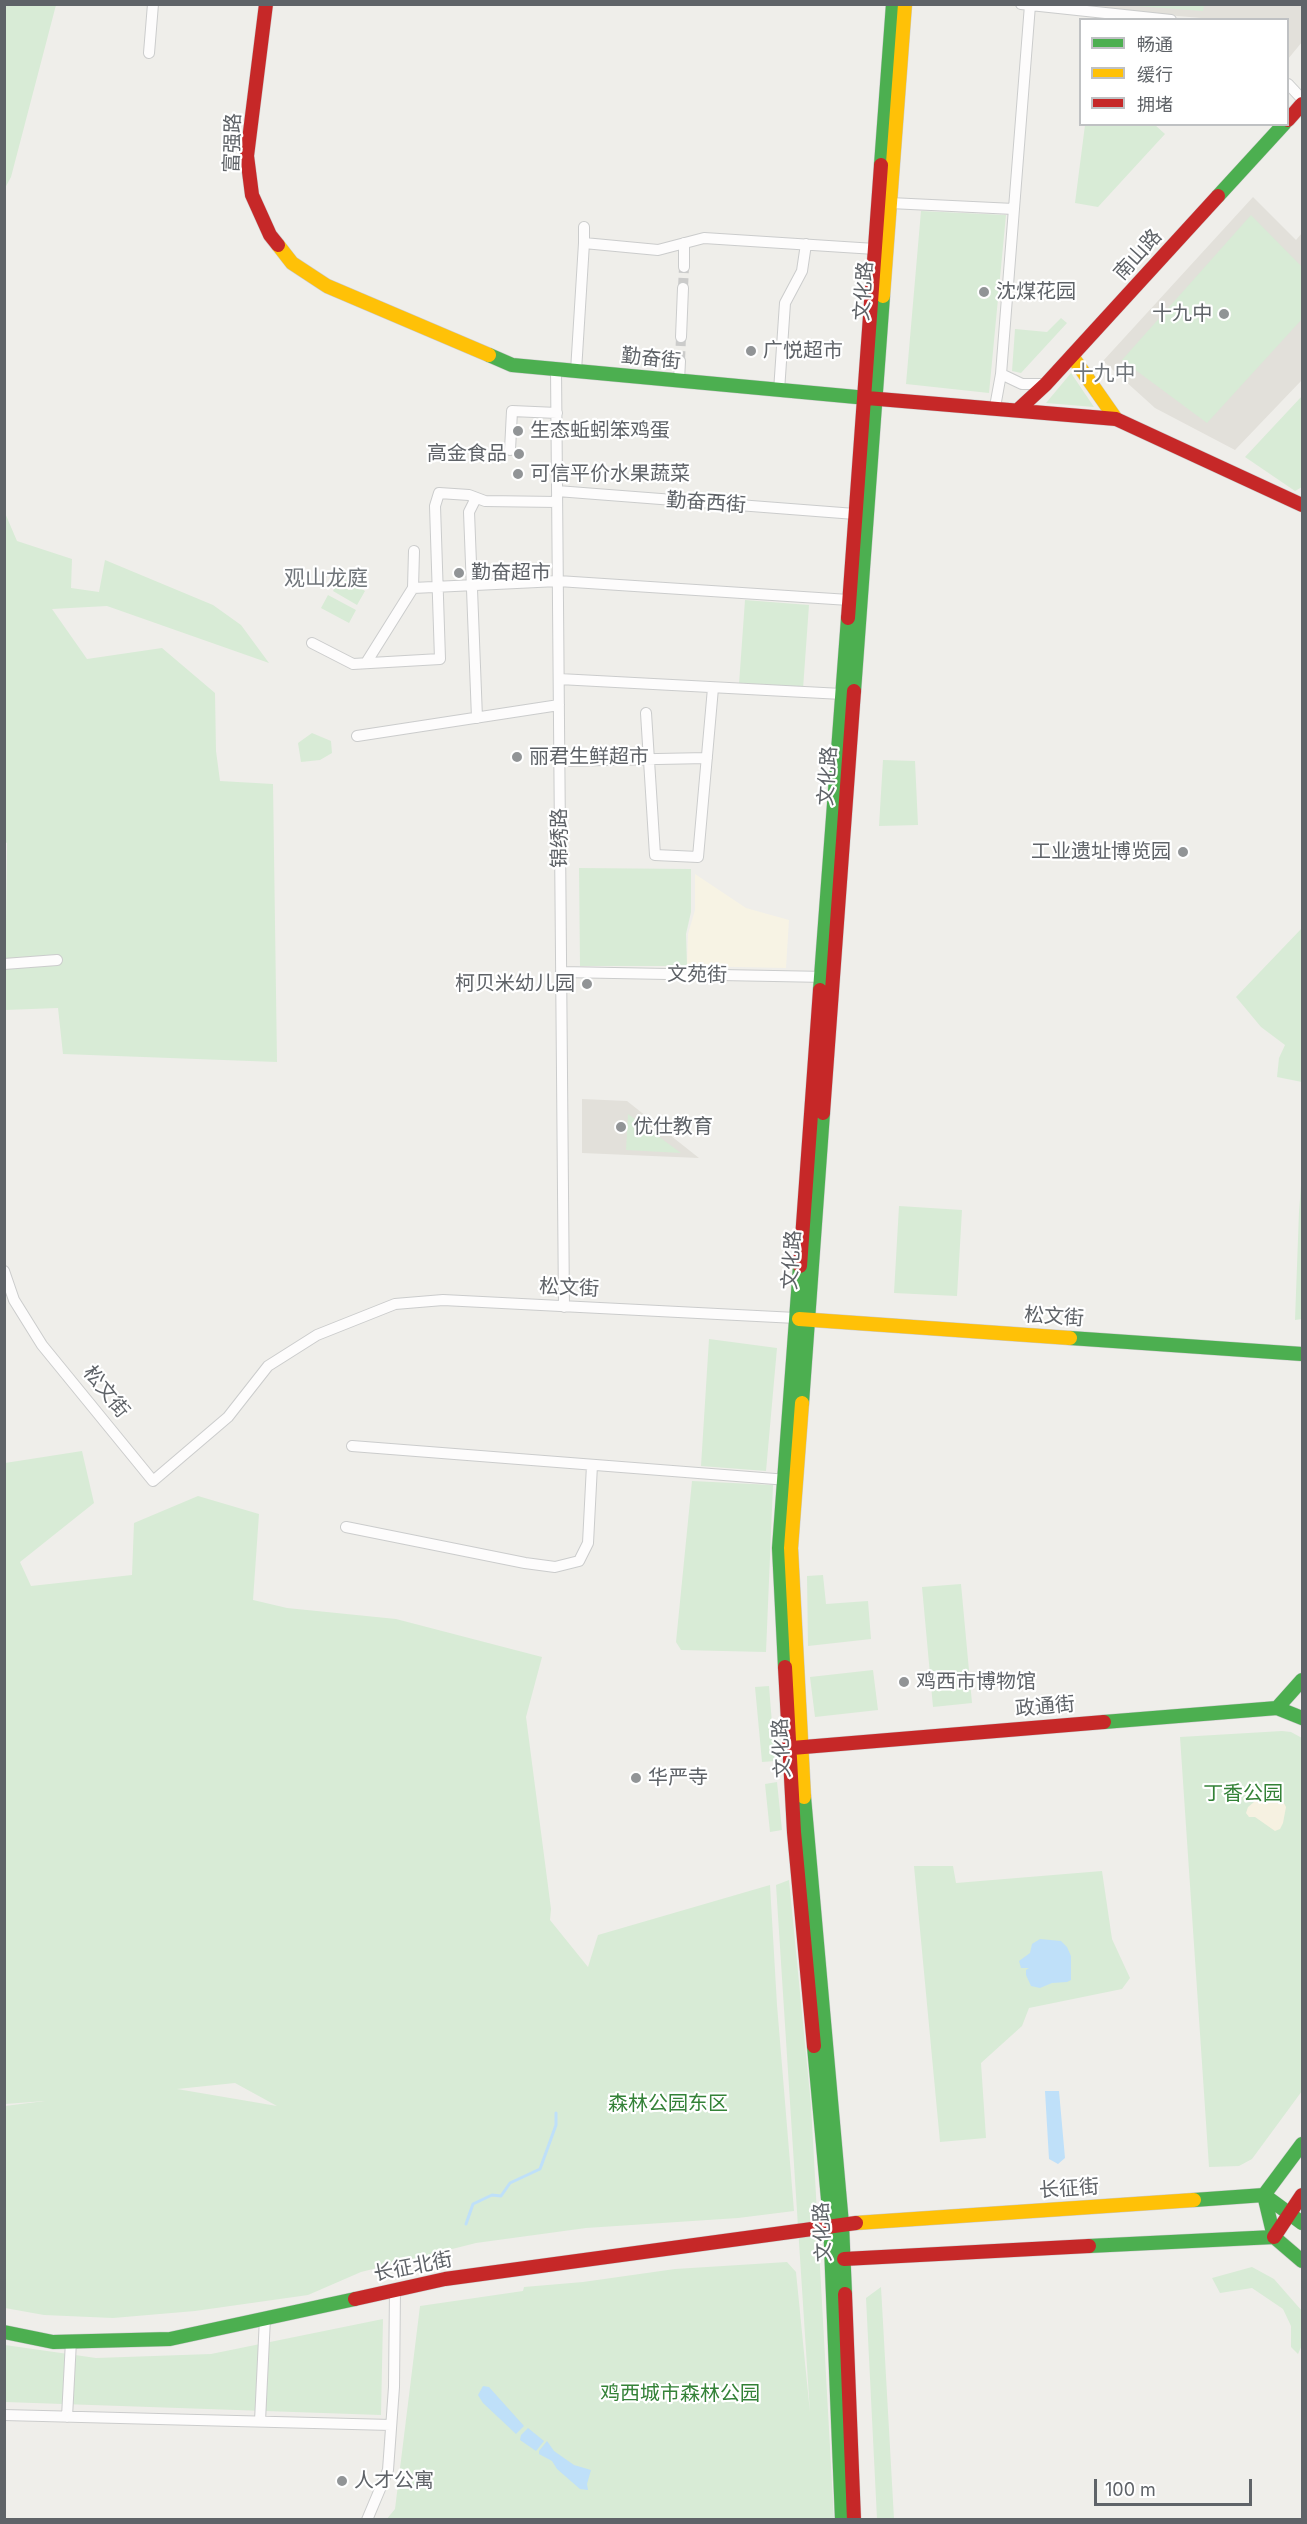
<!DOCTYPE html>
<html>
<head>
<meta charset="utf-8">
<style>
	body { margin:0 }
	#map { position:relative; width:1307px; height:2524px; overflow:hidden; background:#efeeea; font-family:Inter,"Noto Sans SC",sans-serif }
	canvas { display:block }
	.frame { position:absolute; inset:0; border:6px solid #5f6368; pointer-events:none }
	.legend { position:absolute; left:1079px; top:18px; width:210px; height:108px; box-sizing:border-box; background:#fff; border:2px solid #bfc1c3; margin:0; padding:8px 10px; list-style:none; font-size:18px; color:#5f6368 }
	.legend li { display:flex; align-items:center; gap:12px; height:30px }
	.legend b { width:30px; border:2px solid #bfc1c3 }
	.scale { position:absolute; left:1094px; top:2479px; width:158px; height:27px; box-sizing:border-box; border:3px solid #5f6368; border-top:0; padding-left:8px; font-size:18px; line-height:21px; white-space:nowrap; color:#5f6368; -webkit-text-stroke:4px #fff; paint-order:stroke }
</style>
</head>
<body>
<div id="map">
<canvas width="1307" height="2524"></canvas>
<div class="frame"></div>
<ul class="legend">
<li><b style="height:8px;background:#4caf50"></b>畅通</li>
<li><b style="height:8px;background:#ffc107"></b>缓行</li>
<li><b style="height:8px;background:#c62828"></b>拥堵</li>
</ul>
<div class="scale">100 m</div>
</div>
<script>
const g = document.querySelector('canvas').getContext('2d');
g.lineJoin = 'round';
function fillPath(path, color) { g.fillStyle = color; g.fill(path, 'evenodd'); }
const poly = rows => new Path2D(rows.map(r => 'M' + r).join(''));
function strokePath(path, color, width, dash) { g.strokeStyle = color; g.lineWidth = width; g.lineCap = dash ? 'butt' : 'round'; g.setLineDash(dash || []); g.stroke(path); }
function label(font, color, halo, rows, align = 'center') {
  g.font = font + ' Inter,"Noto Sans SC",sans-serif'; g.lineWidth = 4.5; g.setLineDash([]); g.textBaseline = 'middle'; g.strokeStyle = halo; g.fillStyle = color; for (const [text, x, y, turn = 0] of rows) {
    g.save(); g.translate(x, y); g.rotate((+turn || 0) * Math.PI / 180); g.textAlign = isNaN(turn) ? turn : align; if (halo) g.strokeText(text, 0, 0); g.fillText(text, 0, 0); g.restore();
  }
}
fillPath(poly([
	[695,874,746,908,789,920,786,968,687,966,688,934,695,910]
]), '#f7f3e4');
fillPath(poly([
	[1049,5,1302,5,1302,42,1288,59,1288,20,1213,19],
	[1253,197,1296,240,1302,233,1302,380,1235,450,1155,408,1103,361],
	[582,1099,627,1101,699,1158,582,1153]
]), '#e2e0da');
fillPath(poly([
	[5,4,56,5,11,177,5,188],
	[1123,5,1204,5,1203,11],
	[1085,125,1155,125,1165,134,1098,207,1075,203],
	[921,211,1006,215,989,393,906,384],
	[1251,215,1302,267,1302,319,1207,423,1122,360],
	[1061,318,1067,323,1021,373,1012,371,1015,329,1047,332],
	[1071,373,1094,407,1046,403],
	[1302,396,1302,487,1295,491,1245,457],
	[5,513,17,541,72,559,71,588,99,592,105,560,213,605,241,625,269,663,107,606,52,609,87,659,162,648,215,693,216,751,220,781,273,784,277,1062,63,1054,58,1008,5,1010,7,843,5,842],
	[341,577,365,591,357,605,333,591],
	[328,595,356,610,349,623,321,608],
	[745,600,809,605,803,689,739,684],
	[312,733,331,741,332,753,320,760,301,762,298,743],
	[883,760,915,761,918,825,879,826],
	[579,868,691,869,691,912,686,934,687,966,580,966],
	[1302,928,1302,1082,1277,1077,1279,1058,1285,1045,1261,1027,1236,997],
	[628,1114,681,1153,626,1150],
	[1302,1172,1302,1319,1295,1320,1299,1212],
	[899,1206,962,1210,957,1296,894,1293],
	[709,1339,777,1348,766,1471,701,1466],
	[82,1451,94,1503,20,1562,31,1586,132,1575,134,1523,198,1496,259,1514,253,1600,287,1608,396,1619,542,1657,526,1717,551,1909,550,1920,588,1967,598,1935,770,1885,777,2005,794,2211,738,2218,586,2228,476,2243,361,2272,308,2295,195,2311,113,2318,44,2315,5,2308,5,2106,45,2101,5,2104,5,1463],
	[235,2083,277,2106,177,2089],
	[692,1481,773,1485,766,1652,681,1650,676,1642],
	[823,1575,826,1604,868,1601,871,1639,808,1646,807,1576],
	[961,1584,972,1703,933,1707,922,1587],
	[873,1670,878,1710,815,1717,810,1677],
	[769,1686,775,1761,762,1762,755,1687],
	[1282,1731,1291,1732,1302,1738,1302,2091,1252,2159,1239,2166,1209,2167,1180,1737],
	[777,1782,782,1830,770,1832,765,1784],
	[914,1866,953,1866,956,1883,1102,1871,1112,1939,1130,1978,1122,1989,1029,2008,1022,2026,981,2063,986,2138,940,2142],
	[789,1880,811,2105,834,2519,386,2520,395,2509,420,2306,523,2291,524,2287,583,2282,675,2269,787,2262,796,2272,810,2413,776,1885],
	[1252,2267,1274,2279,1302,2311,1302,2345,1298,2354,1291,2347,1291,2326,1283,2309,1252,2288,1220,2293,1212,2278],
	[881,2287,894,2519,877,2519,866,2298],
	[383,2319,381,2415,5,2402,5,2345,96,2358,211,2354]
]), '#d8ebd6');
fillPath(poly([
	[1273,1792,1278,1793,1286,1807,1283,1823,1280,1829,1275,1831,1255,1817,1249,1817,1246,1813,1248,1807,1261,1796]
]), '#f6f1e1');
fillPath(poly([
	[1040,1939,1061,1941,1067,1947,1071,1956,1071,1980,1067,1982,1052,1983,1040,1988,1031,1986,1026,1975,1026,1970,1029,1968,1021,1968,1019,1961,1030,1953,1032,1944],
	[1045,2091,1059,2091,1065,2158,1058,2164,1049,2159],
	[483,2386,489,2387,524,2426,516,2434,483,2403,478,2395],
	[528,2428,544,2441,536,2451,520,2440,521,2435],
	[547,2441,554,2451,574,2465,591,2470,587,2484,588,2490,580,2489,557,2469,552,2461,539,2454,539,2451]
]), '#bfe0f9');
strokePath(poly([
	[466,2224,473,2204,492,2195,501,2196,510,2183,540,2169,556,2125,556,2113]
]), '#bfe0f9', 3);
strokePath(poly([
	[683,288,684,267],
	[680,361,681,337]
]), '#cbcbca', 10, [10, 5]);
const street = poly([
	[1021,4,1171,20],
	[149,53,153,4],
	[1288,84,1302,99],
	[890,203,1014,209],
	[584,243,584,227],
	[684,267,684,243],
	[681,337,683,288],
	[556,369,564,1307],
	[576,371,584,243,658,250,704,238,875,249],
	[1001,374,1022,384,1046,384],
	[679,381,680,361],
	[779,391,785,303,802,271,806,244],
	[995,407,1001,374,1030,5],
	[510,450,512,411,557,413],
	[557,491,855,514],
	[476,498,469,512,477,718],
	[414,551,413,588,558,581,849,600],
	[312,643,353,664,440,659,435,506,439,493,469,495,485,501,557,502],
	[366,663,413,588],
	[559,679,842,694],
	[646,713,655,855,698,857,713,688],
	[357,736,559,705],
	[559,761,707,758],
	[4,964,57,960],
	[561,972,827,977],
	[4,1271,14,1300,42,1345,153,1481,228,1417,268,1366,317,1335,395,1304,443,1300,796,1318],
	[352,1446,788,1480],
	[346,1527,525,1563,555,1567,579,1561,588,1543,592,1465],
	[4,2415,391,2425],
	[67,2417,71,2341],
	[260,2421,265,2318],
	[367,2520,388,2470,394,2387,395,2290]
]);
const fast = poly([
	[881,165,893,4],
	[1218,196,1284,124],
	[489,355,512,365,867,398],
	[854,691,883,296],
	[820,990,848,618],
	[1070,1338,1302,1354],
	[802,1403,823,1113],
	[785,1667,779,1548,800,1266],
	[1277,1708,1302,1680],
	[1104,1722,1277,1708,1302,1718],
	[804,1797,842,2224,845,2294],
	[814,2046,830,2221,842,2520],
	[1194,2200,1264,2195,1302,2223],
	[1274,2237,1264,2195,1302,2144],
	[1089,2246,1274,2237,1302,2261],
	[4,2332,53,2342,170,2339,355,2299]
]);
const slow = poly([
	[278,245,292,263,327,286,489,355],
	[883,296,905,4],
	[1072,356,1116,419],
	[799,1319,1070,1338],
	[802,1403,791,1548,804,1797],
	[856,2223,1194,2200]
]);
const jam = poly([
	[266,4,247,156,252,195,270,235,278,245],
	[1288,120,1302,104],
	[867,398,1116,419,1302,505],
	[1019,409,1046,384,1218,196],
	[848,618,881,165],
	[823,1113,854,691],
	[800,1266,820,990],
	[785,1667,794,1832,814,2046],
	[792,1748,1104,1722],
	[1274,2237,1302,2195],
	[844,2259,1089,2246],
	[845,2294,854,2520],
	[355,2299,445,2279,856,2223]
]);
strokePath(street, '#cbcccc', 12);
strokePath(fast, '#cacacb', 15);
strokePath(slow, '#cacacb', 15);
strokePath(jam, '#cacacb', 15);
strokePath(street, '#fdfcfc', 10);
strokePath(fast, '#4caf50', 14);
strokePath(slow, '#ffc107', 14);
strokePath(jam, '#c62828', 14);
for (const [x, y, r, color] of [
	[984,292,6,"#919496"],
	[1224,314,6,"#919496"],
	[751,351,6,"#919496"],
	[518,431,6,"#919496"],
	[519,454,6,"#919496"],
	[518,474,6,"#919496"],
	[459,573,6,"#919496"],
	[517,757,6,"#919496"],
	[1183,852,6,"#919496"],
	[587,984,6,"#919496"],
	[621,1127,6,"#919496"],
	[904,1682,6,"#919496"],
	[636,1778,6,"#919496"],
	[342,2481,6,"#919496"]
]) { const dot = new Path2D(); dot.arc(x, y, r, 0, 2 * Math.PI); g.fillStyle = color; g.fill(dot); strokePath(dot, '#fff', 2); }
label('20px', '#5f6368', '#fff', [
	["富强路",233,143,-88],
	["南山路",1138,255,-48],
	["文化路",864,291,-86],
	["勤奋街",651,359,6],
	["勤奋西街",706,503,4],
	["文化路",828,776,-86],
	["锦绣路",560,838,-90],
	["文苑街",697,975,1],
	["文化路",792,1260,-86],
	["松文街",569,1288,3],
	["松文街",1054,1317,4],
	["松文街",106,1392,51],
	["政通街",1045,1707,-5],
	["文化路",782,1748,-93],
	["长征街",1069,2189,-4],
	["文化路",823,2232,-93],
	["长征北街",413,2267,-11]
]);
label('20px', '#5f6368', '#fff', [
	["沈煤花园",996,292],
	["十九中",1212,314,"right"],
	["广悦超市",763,351],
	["生态蚯蚓笨鸡蛋",530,431],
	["高金食品",507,454,"right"],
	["可信平价水果蔬菜",530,474],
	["勤奋超市",471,573],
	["丽君生鲜超市",529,757],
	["工业遗址博览园",1171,852,"right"],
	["柯贝米幼儿园",575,984,"right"],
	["优仕教育",633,1127],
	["鸡西市博物馆",916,1682],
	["华严寺",648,1778],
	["人才公寓",354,2481]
], 'left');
label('20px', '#348238', '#fff', [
	["丁香公园",1243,1794],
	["森林公园东区",668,2104],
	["鸡西城市森林公园",680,2394]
]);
label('21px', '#70757a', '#fff', [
	["十九中",1104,374],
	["观山龙庭",326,579]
]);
</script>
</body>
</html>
